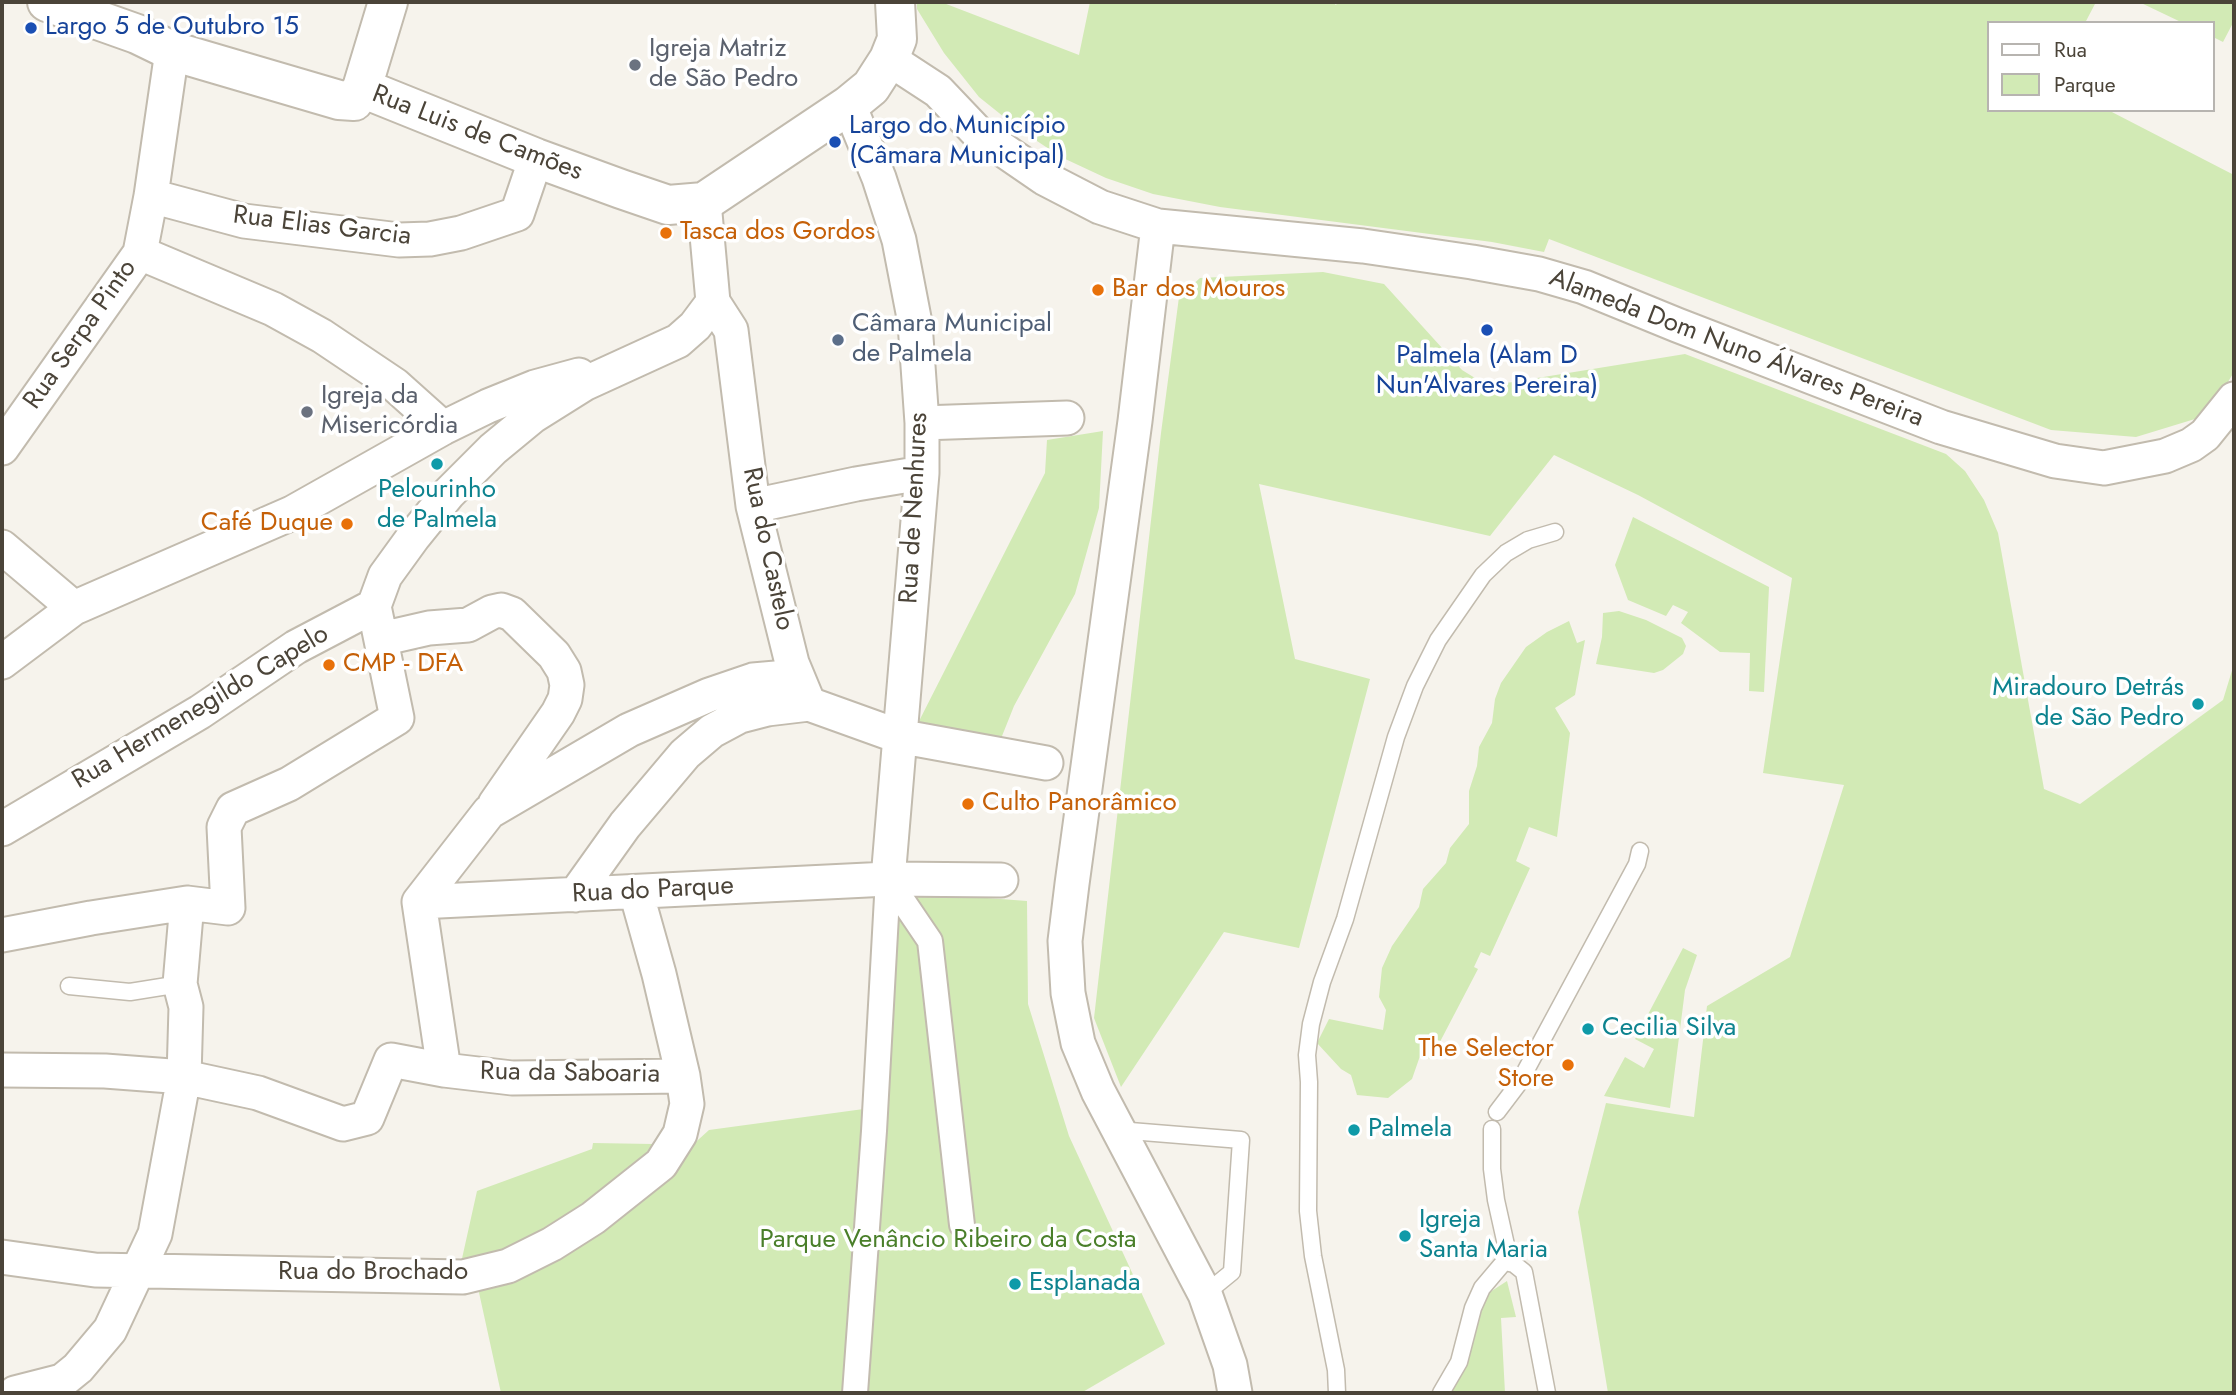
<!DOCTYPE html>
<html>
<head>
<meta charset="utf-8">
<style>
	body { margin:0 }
	#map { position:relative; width:2236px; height:1395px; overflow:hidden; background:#f6f3ec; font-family:Jost,sans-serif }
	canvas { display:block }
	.frame { position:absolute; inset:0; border:4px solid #4b4439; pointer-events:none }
	.legend { position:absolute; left:1987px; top:21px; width:228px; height:91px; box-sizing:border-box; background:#fff; border:2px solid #b7b4b0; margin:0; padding:9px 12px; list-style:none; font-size:21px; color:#4b4439 }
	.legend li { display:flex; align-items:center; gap:14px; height:35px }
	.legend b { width:35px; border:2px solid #b7b4b0 }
</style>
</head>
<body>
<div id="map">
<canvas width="2236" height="1395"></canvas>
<div class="frame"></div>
<ul class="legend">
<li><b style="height:9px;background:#fff"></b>Rua</li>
<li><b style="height:19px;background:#d2eab5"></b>Parque</li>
</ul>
</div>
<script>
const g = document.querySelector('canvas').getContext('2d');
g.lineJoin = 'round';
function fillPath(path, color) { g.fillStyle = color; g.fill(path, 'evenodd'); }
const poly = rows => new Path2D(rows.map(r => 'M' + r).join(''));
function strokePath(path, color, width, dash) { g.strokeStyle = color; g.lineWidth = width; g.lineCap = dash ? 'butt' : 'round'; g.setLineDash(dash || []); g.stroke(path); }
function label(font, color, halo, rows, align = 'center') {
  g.font = font + ' Jost,sans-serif'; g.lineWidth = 7; g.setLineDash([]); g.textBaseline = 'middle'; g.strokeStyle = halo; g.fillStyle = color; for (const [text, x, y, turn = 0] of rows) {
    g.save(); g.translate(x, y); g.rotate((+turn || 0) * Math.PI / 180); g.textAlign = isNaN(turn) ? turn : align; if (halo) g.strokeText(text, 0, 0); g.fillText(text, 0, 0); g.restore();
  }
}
fillPath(poly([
	[917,2,941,2,1079,55,1090,2,1332,2,1336,5,1338,2,2096,2,2085,23,1989,23,1989,110,2108,110,2234,175,2234,372,2208,415,2136,437,2051,430,1549,239,1544,252,1492,242,1220,207,1153,194,1106,178,1061,157,1019,129,979,97,944,53,917,9],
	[2139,2,2234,2,2234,21,2223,42,2213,37,2213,23,2183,23],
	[1323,272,1384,284,1462,370,1488,386,1685,354,1946,454,1965,471,1984,500,1998,533,2044,789,2080,804,2223,700,2234,664,2234,1393,1608,1393,1578,1212,1606,1103,1694,1117,1707,1006,1790,957,1844,785,1763,773,1792,578,1638,495,1554,455,1490,536,1259,484,1295,659,1370,679,1299,948,1224,932,1121,1087,1094,1018,1161,433,1179,297,1200,278],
	[1103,431,1099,508,1075,594,1014,706,998,746,914,731,1045,473,1047,440],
	[1633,517,1769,587,1764,692,1749,691,1750,653,1720,652,1681,623,1688,612,1673,605,1666,616,1628,600,1615,565],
	[1619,611,1646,620,1682,638,1686,646,1683,654,1663,670,1654,673,1596,664,1602,637,1603,613],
	[1569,621,1577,643,1585,640,1575,695,1555,708,1570,733,1557,837,1529,827,1516,861,1530,868,1490,956,1481,952,1474,967,1478,969,1431,1059,1420,1056,1412,1079,1388,1098,1357,1095,1351,1075,1341,1069,1317,1043,1329,1019,1383,1030,1386,1010,1379,997,1382,968,1392,946,1419,907,1423,889,1446,863,1450,848,1469,824,1469,791,1477,766,1479,747,1492,723,1495,699,1501,683,1526,647,1547,632],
	[895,891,1027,901,1028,1004,1069,1136,1165,1344,1081,1393,501,1393,478,1288,530,1275,579,1248,709,1130,871,1108],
	[1683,948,1697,955,1685,990,1670,1108,1604,1096,1625,1057,1644,1068,1654,1049,1635,1039],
	[593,1143,653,1144,636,1166,570,1218,499,1253,461,1263,477,1191,592,1149],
	[1507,1281,1516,1317,1501,1318,1505,1393,1449,1393,1469,1359,1481,1305,1487,1294]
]), '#d2eab5');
const service = poly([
	[69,986,130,992,180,984],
	[1497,1112,1519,1083,1637,864,1640,851],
	[1492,1129,1492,1169,1496,1200,1506,1245,1504,1262],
	[1118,1130,1241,1140,1232,1272,1205,1294],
	[1337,1393,1336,1370,1313,1256,1308,1211,1309,1082,1307,1055,1311,1024,1322,982,1345,919,1396,737,1415,686,1438,640,1483,575,1506,553,1528,540,1555,532],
	[1441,1393,1459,1362,1473,1308,1482,1288,1504,1262,1514,1264,1524,1272,1547,1393]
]);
const pedestrian = poly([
	[888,879,930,941,962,1225],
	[855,1393,874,1131,888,879]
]);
const minor = poly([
	[889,59,938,91,977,132,1044,178,1100,207,1158,226,1363,246,1472,262,1539,274,1584,287,1677,325,1941,427,2055,461,2104,468,2165,456,2191,445,2205,435,2234,399],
	[849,105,879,178,899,240,915,323,922,423,922,473,888,879],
	[151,196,244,221,399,240,430,239,461,233,517,214,536,158],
	[704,202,713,302],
	[1158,226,1135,421,1072,884,1065,941,1068,993,1078,1043,1098,1091,1205,1294,1230,1365,1235,1393],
	[140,253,273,309,322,336,395,385,443,428],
	[713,302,731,330,753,506,792,663,809,704,898,736,1046,763],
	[922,423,1067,418],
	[2,448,140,253,151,196,172,51],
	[753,506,856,484,922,473],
	[2,547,74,608],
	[381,639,429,628,468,625,492,612,501,610,512,614,554,655,564,671,567,685,565,699,558,713,495,804],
	[2,662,74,608,292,513,443,428,488,406,535,387,579,375],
	[2,829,200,712,296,647,374,606,385,576,414,536,448,494,493,449,533,416,584,384,678,341,695,326,713,302],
	[575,895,625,825,685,754,712,731,740,716,767,709,809,704],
	[419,902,888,879,1001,880],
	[2,935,91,918,187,903,228,908,224,827,233,809,289,784,397,718,374,606],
	[2,1070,105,1071,184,1077,258,1093,343,1124,367,1118,391,1060,444,1070,512,1078,683,1076],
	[444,1070,419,902,489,812,629,730,709,695,753,680,776,678,809,704],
	[2,1257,95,1270,463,1277,508,1266,552,1244,593,1218,661,1164,680,1134,687,1104,683,1076,659,974,636,892],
	[15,1393,62,1381,78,1368,110,1330,155,1234,184,1077,186,1007,180,984,187,903]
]);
const tertiary = poly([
	[47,2,137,34,172,51,339,100,354,101,362,88,388,2],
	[362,88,536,158,621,189,668,205,704,202,849,105,871,87,889,59,897,39,895,2]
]);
strokePath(service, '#c2bbae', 19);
strokePath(pedestrian, '#c2bbae', 28);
strokePath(minor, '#c2bbae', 37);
strokePath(tertiary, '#c2bbae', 42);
strokePath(service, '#fff', 16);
strokePath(pedestrian, '#fff', 24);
strokePath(minor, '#fff', 33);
strokePath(tertiary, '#fff', 38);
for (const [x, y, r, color] of [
	[31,28,7,"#1a4fb4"],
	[635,65,7,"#6b7280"],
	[835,142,7,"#1a4fb4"],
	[666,233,7,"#e8710a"],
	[1098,290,7,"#e8710a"],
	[1487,330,7,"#1a4fb4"],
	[838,340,7,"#5c6f8a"],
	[307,412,7,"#6b7280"],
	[437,464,7,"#0f9aa8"],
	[347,524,7,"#e8710a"],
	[329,665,7,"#e8710a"],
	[2198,704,7,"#0f9aa8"],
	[968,804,7,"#e8710a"],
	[1588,1029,7,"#0f9aa8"],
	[1568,1065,7,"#e8710a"],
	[1354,1130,7,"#0f9aa8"],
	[1405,1236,7,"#0f9aa8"],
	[1015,1284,7,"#0f9aa8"]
]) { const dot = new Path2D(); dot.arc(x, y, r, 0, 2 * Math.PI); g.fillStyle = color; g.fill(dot); strokePath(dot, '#fff', 2.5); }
label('26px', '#164399', '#fff', [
	["Largo 5 de Outubro 15",45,28],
	["Largo do Município",849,127],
	["(Câmara Municipal)",849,157],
	["Palmela (Alam D",1487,357,"center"],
	["Nun'Alvares Pereira)",1487,387,"center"]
], 'left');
label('26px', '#5b616d', '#fff', [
	["Igreja Matriz",649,50],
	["de São Pedro",649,80],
	["Igreja da",321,397],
	["Misericórdia",321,427]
], 'left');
label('26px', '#4b4439', '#fff', [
	["Rua Luis de Camões",477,134,21],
	["Rua Elias Garcia",322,227,7],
	["Rua Serpa Pinto",81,335,-55],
	["Alameda Dom Nuno Álvares Pereira",1736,349,21],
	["Rua de Nenhures",915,508,-87],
	["Rua do Castelo",767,549,78],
	["Rua Hermenegildo Capelo",201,708,-31],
	["Rua do Parque",653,891,-3],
	["Rua da Saboaria",570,1074,1],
	["Rua do Brochado",373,1273]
]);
label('26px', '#c56008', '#fff', [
	["Tasca dos Gordos",680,233],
	["Bar dos Mouros",1112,290],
	["Café Duque",333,524,"right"],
	["CMP - DFA",343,665],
	["Culto Panorâmico",982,804],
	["The Selector",1554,1050,"right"],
	["Store",1554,1080,"right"]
], 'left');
label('26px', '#4e5e75', '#fff', [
	["Câmara Municipal",852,325],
	["de Palmela",852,355]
], 'left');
label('26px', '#0d838f', '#fff', [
	["Pelourinho",437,491,"center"],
	["de Palmela",437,521,"center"],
	["Miradouro Detrás",2184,689,"right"],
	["de São Pedro",2184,719,"right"],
	["Cecilia Silva",1602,1029],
	["Palmela",1368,1130],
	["Igreja",1419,1221],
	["Santa Maria",1419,1251],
	["Esplanada",1029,1284]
], 'left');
label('26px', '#4a7f2a', '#fff', [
	["Parque Venâncio Ribeiro da Costa",948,1241]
]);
</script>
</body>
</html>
